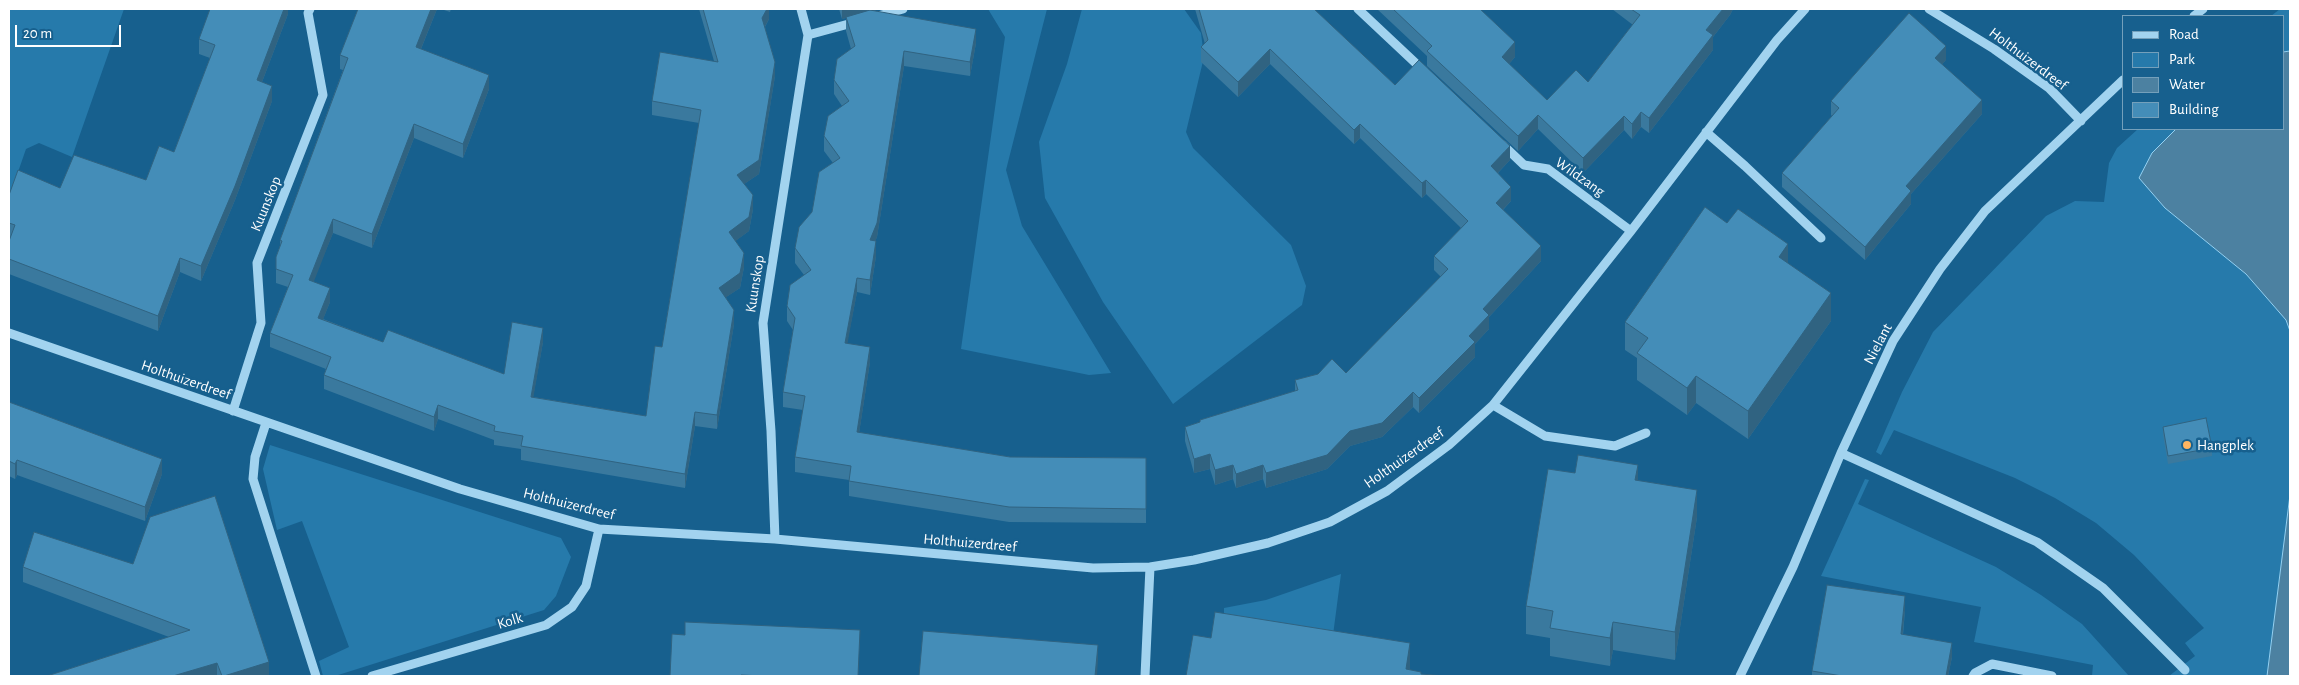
<!DOCTYPE html>
<html>
<head>
<meta charset="utf-8">
<style>
	body { margin:0 }
	#map { position:relative; width:2299px; height:685px; overflow:hidden; background:#17608e; font-family:"Alegreya Sans",sans-serif }
	canvas { display:block }
	.frame { position:absolute; inset:0; border:10px solid #fff; pointer-events:none }
	.legend { position:absolute; left:2122px; top:15px; width:162px; height:115px; box-sizing:border-box; background:#17608e; border:1px solid #74a0bb; margin:0; padding:6px 9px; list-style:none; font-size:15px; color:#fff }
	.legend li { display:flex; align-items:center; gap:10px; height:25px }
	.legend b { width:25px; border:1px solid #74a0bb }
	.scale { position:absolute; left:15px; top:25px; width:106px; height:22px; box-sizing:border-box; border:2px solid #fff; border-top:0; padding-left:6px; font-size:15px; line-height:18px; white-space:nowrap; color:#fff; -webkit-text-stroke:4px #17608e; paint-order:stroke }
</style>
</head>
<body>
<div id="map">
<canvas width="2299" height="685"></canvas>
<div class="frame"></div>
<ul class="legend">
<li><b style="height:6px;background:#a2d3ef"></b>Road</li>
<li><b style="height:14px;background:#267aab"></b>Park</li>
<li><b style="height:14px;background:#4c81a1"></b>Water</li>
<li><b style="height:14px;background:#448db8"></b>Building</li>
</ul>
<div class="scale">20 m</div>
</div>
<script>
const g = document.querySelector('canvas').getContext('2d');
g.lineJoin = 'round';
function fillPath(path, color) { g.fillStyle = color; g.fill(path, 'evenodd'); }
const poly = rows => new Path2D(rows.map(r => 'M' + r).join(''));
function strokePath(path, color, width, dash) { g.strokeStyle = color; g.lineWidth = width; g.lineCap = dash ? 'butt' : 'round'; g.setLineDash(dash || []); g.stroke(path); }
function label(font, color, halo, rows, align = 'center') {
  g.font = font + ' "Alegreya Sans",sans-serif'; g.lineWidth = 5; g.setLineDash([]); g.textBaseline = 'middle'; g.strokeStyle = halo; g.fillStyle = color; for (const [text, x, y, turn = 0] of rows) {
    g.save(); g.translate(x, y); g.rotate((+turn || 0) * Math.PI / 180); g.textAlign = isNaN(turn) ? turn : align; if (halo) g.strokeText(text, 0, 0); g.fillText(text, 0, 0); g.restore();
  }
}
fillPath(poly([
	[9,9,124,9,72,157,39,143,26,149,9,198],
	[988,9,1047,9,1006,170,1022,226,1111,373,1089,375,961,349,1005,37],
	[1082,9,1184,9,1201,33,1204,57,1186,132,1193,148,1291,245,1306,286,1302,305,1173,404,1103,302,1045,198,1039,142,1067,64],
	[2280,9,2290,9,2290,51,2283,52,2283,16,2271,16],
	[2138,129,2176,129,2152,153,2165,208,2246,274,2286,320,2290,331,2290,495,2267,676,2169,676,2195,656,2185,643,2204,628,2134,555,2096,523,2055,498,2015,478,1894,430,1881,455,1876,452,1902,392,1933,332,2046,216,2075,201,2104,202,2109,163,2117,148],
	[270,445,561,538,571,557,556,596,544,610,335,676,323,676,319,661,349,647,302,521,277,530,263,469],
	[1865,479,1869,480,1858,504,1996,567,2041,595,2082,624,2129,676,2092,676,2093,665,1974,642,1981,607,1821,576],
	[1341,574,1333,635,1224,616,1224,608,1266,600]
]), '#267aab');
const water = poly([
	[2290,51,2290,331,2286,320,2246,274,2165,208,2139,178,2152,153,2176,129,2283,129,2283,52,2290,51],
	[2290,495,2290,676,2267,676,2290,495]
]);
fillPath(water, '#4c81a1');
strokePath(water, '#94d1f2', 1);
strokePath(poly([
	[801,9,808,35],
	[1358,9,1424,71],
	[1929,9,1994,49,2049,88,2081,121],
	[878,16,903,9],
	[2194,16,2203,9],
	[1706,132,1745,166,1821,238],
	[1503,145,1524,165,1548,169,1631,231],
	[9,333,460,489,599,529,775,539,1093,568,1150,567,1194,560,1268,543,1330,522,1387,491,1449,445,1493,405,1631,231,1777,40,1805,9],
	[1493,405,1545,436,1615,446,1646,433],
	[233,411,261,323,257,263,323,95,308,13,310,9],
	[266,423,255,457,253,479,316,676],
	[1841,453,2037,542,2103,588,2185,670],
	[775,539,771,431,763,323,808,35,856,22],
	[372,676,546,625,572,607,586,586,599,529],
	[1145,676,1150,567],
	[1740,676,1793,567,1841,453,1893,341,1940,269,1985,211,2123,80],
	[1973,676,1975,673,1992,664,2052,676]
]), '#a2d3ef', 9);
fillPath(poly([
	[288,9,288,14,262,82,272,101,235,200,201,281,180,272,158,331,9,274,9,241,10,238,9,238,9,195,60,188,146,180,174,152,210,58,199,54,199,39],
	[358,9,437,9,421,49,489,89,463,158,414,138,372,248,333,233,313,281,330,302,323,319,383,342,504,374,543,342,533,397,646,416,662,347,699,123,652,115,652,101,714,61,699,9,769,9,769,19,765,27,775,76,759,174,744,184,753,209,749,231,735,241,744,267,740,288,726,297,734,324,717,429,695,426,685,488,521,460,521,449,494,445,494,440,438,419,434,431,324,389,324,375,326,369,270,347,270,333,288,287,276,283,276,257,280,246,280,240,343,70,340,69,340,55],
	[441,9,451,9,450,12],
	[839,9,880,9,873,11,976,43,970,76,904,66,877,237,875,241,876,256,870,295,857,292,847,343,870,362,859,433,1010,457,1146,458,1146,523,1009,522,849,496,849,480,795,472,795,457,803,410,783,407,783,392,793,330,787,321,787,306,804,275,795,263,795,248,812,212,833,163,824,151,824,136,842,106,834,94,834,80,851,49,846,31,846,18,842,19],
	[1195,9,1314,9,1395,85,1510,160,1498,173,1511,201,1503,210,1541,261,1489,317,1489,329,1475,344,1475,357,1419,413,1413,407,1382,437,1350,446,1327,469,1266,488,1263,479,1236,488,1233,479,1215,485,1210,469,1194,473,1185,441,1185,427,1200,422,1200,420,1295,391,1295,380,1346,373,1441,277,1434,270,1434,256,1461,228,1426,194,1422,198,1360,138,1354,144,1270,64,1238,97,1201,62,1201,47,1205,44],
	[1377,9,1480,9,1515,57,1509,64,1547,100,1588,82,1633,25,1612,9,1733,9,1730,15,1713,37,1713,50,1649,133,1641,127,1632,139,1624,130,1583,173,1538,129,1518,151,1427,66,1427,56],
	[1946,60,1942,64,1982,114,1911,194,1911,204,1865,260,1782,187,1782,173,1832,116,1831,115,1831,101],
	[1727,223,1788,263,1831,321,1748,439,1696,403,1687,415,1637,380,1637,358,1625,350,1625,322],
	[9,402,162,474,145,521,17,475,15,479,9,476],
	[2163,427,2212,448,2212,456,2168,464,2163,435],
	[1575,473,1638,480,1697,517,1675,660,1613,650,1610,666,1550,656,1550,638,1526,634,1526,606],
	[34,532,269,676,47,676,169,637,23,582,23,567],
	[1905,610,1903,635,1952,657,1948,676,1812,676,1812,671]
]), '#3a799e');
fillPath(poly([
	[284,9,288,9,288,14,257,95,257,80],
	[431,9,437,9,416,61,416,47],
	[767,9,769,9,769,19,762,32,762,18],
	[842,9,880,9,842,19],
	[1723,9,1733,9,1730,15,1713,37,1713,50,1649,133,1649,118,1706,30],
	[976,29,976,43,970,76,970,62],
	[1515,42,1515,57,1502,72,1502,57],
	[1946,46,1946,60,1935,72,1935,58],
	[1270,49,1270,64,1238,97,1238,82],
	[904,51,904,66,877,237,870,255,870,240],
	[775,62,775,76,759,174,737,189,737,175],
	[489,75,489,89,463,158,463,144],
	[272,86,272,101,235,200,201,281,201,266],
	[1982,100,1982,114,1911,194,1911,204,1865,260,1865,247,1906,186],
	[1641,112,1641,127,1632,139,1632,124],
	[1538,115,1538,129,1518,151,1518,136],
	[1624,116,1624,130,1583,173,1583,158],
	[414,124,414,138,372,248,372,234],
	[1360,124,1360,138,1354,144,1354,130],
	[1510,146,1510,160,1491,180,1491,166],
	[1426,180,1426,194,1422,198,1422,183],
	[1511,187,1511,201,1496,217,1496,203],
	[753,195,753,209,749,231,729,246,729,232],
	[333,219,333,233,309,294,309,280],
	[876,241,876,256,870,295,870,280],
	[1788,244,1788,271,1779,257],
	[1541,246,1541,261,1489,317,1489,329,1475,344,1475,357,1419,413,1419,398,1469,336,1483,309],
	[744,253,744,267,740,288,719,302,719,288],
	[180,258,180,272,158,331,158,316],
	[857,278,857,292,845,357,845,343],
	[330,288,330,302,318,332,318,318],
	[1831,293,1831,321,1748,439,1748,411],
	[734,310,734,324,717,429,717,415],
	[543,328,543,342,531,411,531,397],
	[870,347,870,362,857,447,857,432],
	[1696,376,1696,403,1687,415,1687,388],
	[1413,392,1413,407,1382,437,1350,446,1327,469,1266,488,1266,473,1350,431],
	[438,405,438,419,434,431,434,417],
	[695,412,695,426,685,488,685,474],
	[1210,454,1210,469,1194,473,1194,459],
	[162,459,162,474,145,521,145,507],
	[17,460,17,475,15,479,15,464],
	[1233,465,1233,479,1215,485,1215,470],
	[1263,465,1263,479,1236,488,1236,474],
	[1638,465,1638,492,1635,480],
	[1697,490,1697,517,1675,660,1675,632],
	[1905,596,1905,610,1901,649,1901,634],
	[1613,622,1613,650,1610,666,1610,638],
	[1410,643,1410,672,1406,669],
	[1952,643,1952,657,1948,676,1946,676],
	[1098,645,1098,660,1097,676,1095,676],
	[269,662,269,676,224,676],
	[217,663,217,676,173,676]
]), '#306381');
const building = poly([
	[210,9,284,9,257,80,272,86,235,186,201,266,180,258,158,316,9,259,9,241,15,225,9,223,9,195,18,170,60,188,74,155,146,180,159,146,174,152,215,45,199,39,210,9],
	[358,9,431,9,416,47,489,75,463,144,414,124,372,234,333,219,309,280,330,288,318,318,383,342,388,330,504,374,512,322,543,328,531,397,646,416,655,346,662,347,701,110,652,101,660,52,718,62,703,9,767,9,762,18,775,62,759,160,737,175,753,195,749,217,729,232,744,253,740,273,719,288,734,310,717,415,695,412,685,474,521,446,523,436,494,431,495,426,438,405,434,417,324,375,331,357,270,333,293,275,276,269,276,257,282,241,280,240,348,58,340,55,358,9],
	[1199,9,1314,9,1395,85,1419,60,1510,146,1491,166,1511,187,1496,203,1541,246,1483,309,1489,315,1469,336,1475,342,1419,398,1413,392,1382,423,1350,431,1327,455,1266,473,1263,465,1236,474,1233,465,1215,470,1210,454,1194,459,1185,427,1200,422,1200,420,1298,390,1295,380,1318,374,1332,359,1346,373,1448,269,1434,256,1468,221,1426,180,1422,183,1360,124,1354,130,1270,49,1238,82,1201,47,1208,40,1199,9],
	[1393,9,1480,9,1515,42,1502,57,1547,100,1576,70,1588,82,1640,15,1631,9,1723,9,1706,30,1713,35,1649,118,1641,112,1632,124,1624,116,1583,158,1538,115,1518,136,1427,51,1432,46,1393,9],
	[870,10,976,29,970,62,904,51,877,223,870,240,876,241,870,280,857,278,845,343,870,347,857,432,1010,457,1146,458,1146,509,1009,507,849,481,851,466,795,457,805,396,783,392,795,318,787,306,790,285,811,270,795,248,799,227,812,212,819,172,840,158,824,136,828,116,849,101,834,80,837,59,855,46,846,17,870,10],
	[1909,13,1946,46,1935,58,1982,100,1906,186,1911,191,1865,247,1782,173,1839,108,1831,101,1909,13],
	[1705,207,1727,223,1738,209,1788,244,1779,257,1831,293,1748,411,1696,376,1687,388,1637,353,1648,338,1625,322,1705,207],
	[9,402,162,459,145,507,17,460,15,464,9,461,9,402],
	[2206,418,2212,448,2168,456,2163,427,2206,418],
	[1578,455,1638,465,1635,480,1697,490,1675,632,1613,622,1610,638,1550,628,1553,611,1526,606,1548,469,1575,473,1578,455],
	[215,496,269,662,224,676,222,676,217,663,173,676,47,676,190,630,23,567,34,532,133,564,150,517,215,496],
	[1827,585,1905,596,1901,634,1952,643,1946,676,1842,676,1812,671,1827,585],
	[1215,612,1410,643,1406,669,1421,672,1421,674,1445,676,1186,676,1193,635,1211,638,1215,612],
	[685,622,860,630,858,676,763,676,741,675,741,676,670,676,672,634,685,635,685,622],
	[923,631,1098,645,1095,676,919,676,923,631]
]);
fillPath(building, '#448db8');
strokePath(building, '#306381', 1);
for (const [x, y, r, color] of [
	[2187,445,5,"#ffb561"]
]) { const dot = new Path2D(); dot.arc(x, y, r, 0, 2 * Math.PI); g.fillStyle = color; g.fill(dot); strokePath(dot, '#17608e', 2); }
label('15px', '#fff', '#17608e', [
	["Holthuizerdreef",2028,59,37],
	["Wildzang",1580,177,35],
	["Kuunskop",266,204,-68],
	["Kuunskop",755,284,-81],
	["Nielant",1878,344,-62],
	["Holthuizerdreef",186,380,19],
	["Holthuizerdreef",1404,458,-35],
	["Holthuizerdreef",569,504,14],
	["Holthuizerdreef",970,543,5],
	["Kolk",510,621,-17]
]);
label('15px', '#fff', '#17608e', [
	["Hangplek",2197,445]
], 'left');
</script>
</body>
</html>
